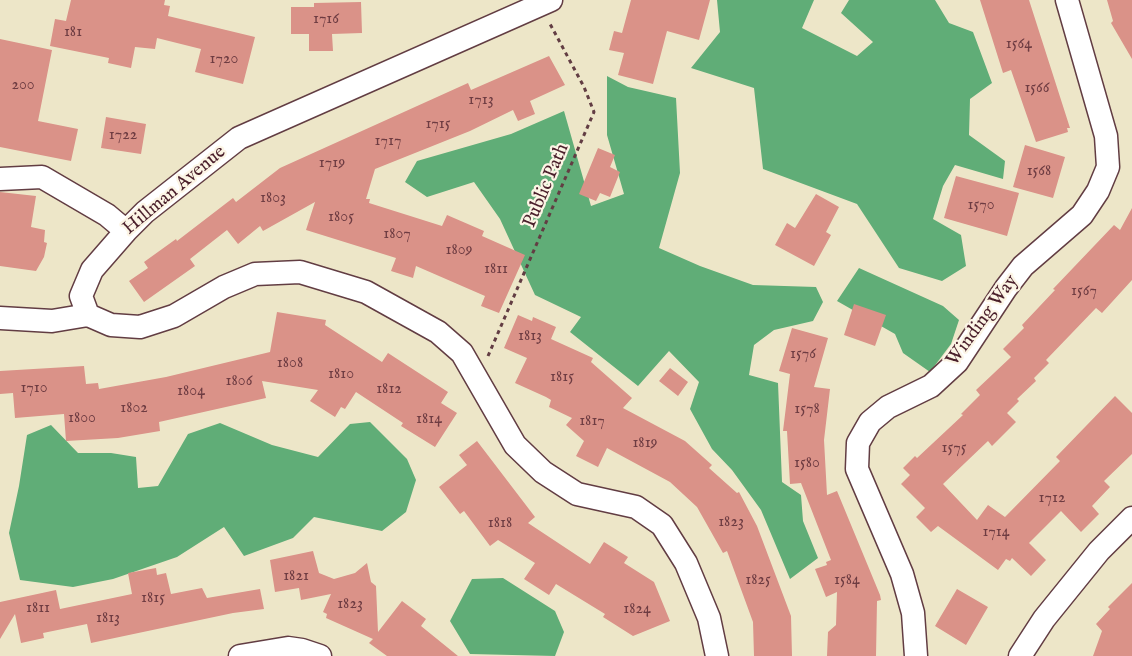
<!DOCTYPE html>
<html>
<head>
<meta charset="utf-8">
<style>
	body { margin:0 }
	canvas { display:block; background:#ede6c8 }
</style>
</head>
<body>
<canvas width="1132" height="656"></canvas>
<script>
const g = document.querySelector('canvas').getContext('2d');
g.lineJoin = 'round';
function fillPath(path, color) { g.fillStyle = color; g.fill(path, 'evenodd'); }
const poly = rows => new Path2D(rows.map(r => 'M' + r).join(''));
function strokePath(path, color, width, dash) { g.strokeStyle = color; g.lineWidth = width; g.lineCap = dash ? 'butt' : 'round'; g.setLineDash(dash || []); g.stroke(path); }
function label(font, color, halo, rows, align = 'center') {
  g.font = font + ' "IM FELL English",serif'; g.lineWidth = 4.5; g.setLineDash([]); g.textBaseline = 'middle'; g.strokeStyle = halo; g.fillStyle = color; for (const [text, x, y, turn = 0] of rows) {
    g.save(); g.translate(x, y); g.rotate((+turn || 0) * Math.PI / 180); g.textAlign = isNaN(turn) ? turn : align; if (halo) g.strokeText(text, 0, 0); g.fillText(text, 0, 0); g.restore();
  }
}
fillPath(poly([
	[717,0,814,0,802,28,857,56,873,42,841,13,849,0,935,0,949,23,973,32,992,83,970,99,969,135,1005,161,1003,179,955,165,943,186,933,219,961,235,966,266,942,281,899,268,857,204,763,169,754,88,691,68,720,32],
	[607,76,628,87,676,98,680,173,659,248,700,266,753,285,816,287,823,302,813,321,774,330,754,345,749,375,778,383,782,482,801,495,803,521,818,558,790,579,761,510,732,470,712,449,690,409,699,382,669,351,638,386,570,332,581,317,535,295,500,219,474,182,427,197,405,182,417,161,511,134,564,111,591,206,624,194,607,135],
	[859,268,943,306,959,320,951,344,930,372,903,353,895,334,837,301],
	[370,422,407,459,416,480,406,512,382,531,314,517,293,538,244,556,224,527,177,557,113,579,73,587,20,580,9,533,19,486,27,435,51,425,78,453,111,453,136,457,138,488,158,486,188,434,220,423,272,445,318,457,350,424],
	[503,578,555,611,564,632,555,656,470,654,450,621,472,579]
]), '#60ad77');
fillPath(poly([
	[71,0,165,0,164,5,170,6,168,16,255,37,243,84,195,72,201,49,157,38,155,49,135,47,131,68,108,63,109,58,50,46,55,19,66,21],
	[631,0,710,0,699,40,667,31,653,84,618,75,624,53,609,50,614,31,622,33],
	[980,0,1029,0,1070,128,1067,128,1068,132,1036,142,1011,70,1003,73],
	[1107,0,1132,0,1132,59,1111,23,1113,21],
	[361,2,362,33,332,34,333,51,309,51,309,34,291,34,291,7,314,7,314,3],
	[0,39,52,50,38,121,78,129,71,161,0,147],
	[549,56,565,85,530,101,535,114,518,121,513,110,470,131,375,169,366,199,370,199,369,203,442,226,447,215,484,231,482,236,525,255,499,313,481,306,485,296,416,266,413,278,391,271,396,258,306,230,315,202,263,231,260,226,238,244,227,230,190,259,195,266,144,302,129,281,148,268,144,262,176,239,177,241,233,198,236,202,280,168,468,83,471,90],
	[106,117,146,124,141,154,101,148],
	[1025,145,1065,157,1053,198,1013,187],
	[598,148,615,155,610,167,620,172,610,197,600,193,596,201,579,194],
	[956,176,1019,193,1007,236,944,218],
	[0,192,36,196,31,227,45,230,44,242,47,243,44,257,36,271,0,266],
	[816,194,839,207,826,232,831,235,814,266,775,245,787,223,795,228],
	[1132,208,1132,280,1102,313,1096,308,1046,360,1049,363,1034,378,1036,381,1017,399,1019,401,1007,413,1016,422,992,446,988,441,943,484,977,520,988,505,1005,517,1060,461,1056,457,1115,396,1132,413,1132,454,1104,481,1110,487,1092,506,1099,514,1081,532,1061,511,1029,543,1046,560,1031,576,1012,558,1010,561,1006,559,998,570,938,526,931,532,916,517,925,508,901,484,910,475,903,468,915,456,917,458,963,415,961,414,980,395,976,390,1011,357,1003,349,1024,328,1022,325,1055,290,1053,289,1114,225,1120,230],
	[854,304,886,315,875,346,844,335],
	[277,312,326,320,325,325,382,362,388,353,448,392,441,403,457,413,435,447,401,426,403,423,356,392,345,409,341,407,335,417,310,401,318,390,262,381,266,398,159,422,160,431,118,438,66,441,64,414,15,418,13,393,0,394,0,371,84,366,86,384,98,383,99,389,166,377,270,352],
	[518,315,532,321,533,317,556,327,551,339,593,358,591,362,632,398,623,408,685,441,712,465,709,468,737,493,739,492,757,526,791,616,792,656,754,656,753,622,727,551,723,553,697,507,670,482,607,448,598,467,576,456,584,441,566,425,572,418,549,407,551,400,546,397,515,383,527,358,504,348],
	[792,328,828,338,814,387,830,389,824,440,827,495,837,491,880,595,881,600,877,601,876,656,827,656,828,632,836,625,837,592,826,597,815,569,827,565,826,562,831,560,801,483,790,484,787,431,783,431,790,374,779,371],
	[670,368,688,382,678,396,659,381],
	[477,441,535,517,528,523,590,564,604,542,628,557,624,563,654,582,670,621,633,636,603,617,605,614,556,584,549,595,524,579,535,563,498,540,490,546,464,511,460,514,439,487,467,465,459,455],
	[313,551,319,573,334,579,355,573,367,563,371,582,376,586,378,632,402,601,426,619,421,626,458,656,387,656,369,643,373,639,326,618,327,614,323,612,331,594,301,600,299,588,275,592,270,560],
	[156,568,157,575,166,573,171,594,202,588,207,598,260,589,264,609,233,613,91,643,87,624,43,633,44,638,21,643,15,614,0,639,0,602,56,590,60,609,132,594,128,573],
	[1132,583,1132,656,1093,656,1102,631,1096,624,1110,609,1108,607],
	[957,589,988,607,966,645,935,626]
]), '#da9288');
const minor = poly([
	[551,0,239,138,145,212,126,231,92,270,81,296,88,315,111,325,140,327,174,316,224,287,255,274,300,272,366,292,438,332,462,353,515,445,543,472,577,494,636,507,662,525,686,563,709,618,717,656],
	[0,179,42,177,107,215,126,231],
	[0,318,52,321,88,315],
	[240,656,288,648,302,650,320,656],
	[916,656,913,613,902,574,857,469,858,443,870,422,888,407,931,386,957,362,1006,288,1023,266,1082,215,1098,191,1108,167,1106,136,1067,0],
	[1020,656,1044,619,1099,551,1132,518]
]);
strokePath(minor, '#623d43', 25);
strokePath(poly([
	[488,356,594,112,584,87,549,22]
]), '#623d43', 3, [4, 4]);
strokePath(minor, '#fff', 22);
label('16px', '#6e3c42', null, [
	["1716",326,20],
	["181",73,33],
	["1564",1019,45],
	["1720",224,60],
	["200",23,86],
	["1566",1037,89],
	["1713",481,101],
	["1715",438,125],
	["1722",123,136],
	["1717",388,142],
	["1719",332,164],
	["1568",1039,172],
	["1803",273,199],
	["1570",981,206],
	["1805",341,218],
	["1807",397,235],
	["1809",459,251],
	["1811",496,270],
	["1567",1084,292],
	["1813",530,337],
	["1576",803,355],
	["1808",290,364],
	["1810",341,375],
	["1815",562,378],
	["1806",239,382],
	["1710",34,389],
	["1812",389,390],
	["1804",191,392],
	["1802",134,409],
	["1578",807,410],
	["1800",82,419],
	["1814",429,420],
	["1817",592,422],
	["1819",645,444],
	["1575",954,449],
	["1580",807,464],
	["1712",1052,499],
	["1823",731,523],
	["1818",500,524],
	["1714",996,533],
	["1821",296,577],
	["1825",758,581],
	["1584",847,581],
	["1815",153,599],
	["1823",350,605],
	["1811",38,609],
	["1824",637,610],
	["1813",108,619]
]);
label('19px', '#4a1f2b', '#fcf5e5', [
	["Public Path",547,186,-67],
	["Hillman Avenue",175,191,-40],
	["Winding Way",983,321,-54]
]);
</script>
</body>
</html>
